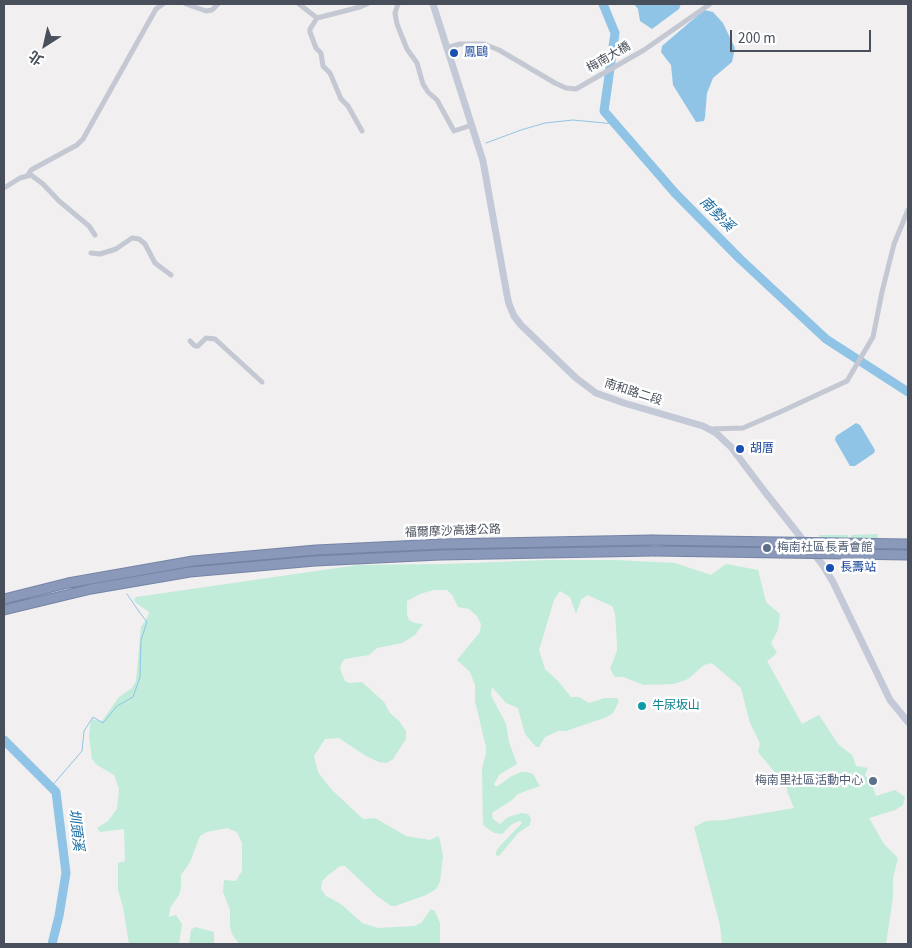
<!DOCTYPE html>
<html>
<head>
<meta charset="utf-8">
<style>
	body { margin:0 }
	#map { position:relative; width:912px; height:948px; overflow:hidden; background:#f1efef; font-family:"Source Sans 3","Noto Sans TC",sans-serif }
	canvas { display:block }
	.frame { position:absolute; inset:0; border:5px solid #484f5b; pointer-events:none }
	.north { position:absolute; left:20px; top:20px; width:50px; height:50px; -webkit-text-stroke:4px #fff; paint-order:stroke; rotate:215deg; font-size:14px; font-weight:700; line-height:20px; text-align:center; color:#484f5b }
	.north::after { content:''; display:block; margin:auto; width:18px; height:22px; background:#484f5b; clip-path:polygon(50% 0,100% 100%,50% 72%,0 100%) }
	.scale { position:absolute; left:730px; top:30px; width:141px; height:22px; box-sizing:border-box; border:2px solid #484f5b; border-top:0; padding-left:6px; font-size:15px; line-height:18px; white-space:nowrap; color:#484f5b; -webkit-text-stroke:4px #fff; paint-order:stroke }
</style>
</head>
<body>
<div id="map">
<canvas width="912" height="948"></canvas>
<div class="frame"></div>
<div class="north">北</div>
<div class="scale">200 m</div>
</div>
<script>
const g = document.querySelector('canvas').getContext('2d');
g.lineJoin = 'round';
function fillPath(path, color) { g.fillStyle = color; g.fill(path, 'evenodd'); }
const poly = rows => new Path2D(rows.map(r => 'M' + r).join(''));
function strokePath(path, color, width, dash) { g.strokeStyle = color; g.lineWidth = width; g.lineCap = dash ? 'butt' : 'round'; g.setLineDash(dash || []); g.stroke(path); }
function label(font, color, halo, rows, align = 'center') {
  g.font = font + ' "Source Sans 3","Noto Sans TC",sans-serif'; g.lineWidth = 5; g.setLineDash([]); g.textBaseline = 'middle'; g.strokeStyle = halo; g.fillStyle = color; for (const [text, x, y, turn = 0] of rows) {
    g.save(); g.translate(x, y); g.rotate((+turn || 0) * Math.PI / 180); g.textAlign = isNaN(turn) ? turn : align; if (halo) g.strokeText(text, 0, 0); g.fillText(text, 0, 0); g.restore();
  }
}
fillPath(poly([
	[878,534,878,558,853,559,851,535],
	[819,535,848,535,850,559,821,559],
	[546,560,616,560,675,563,711,575,726,564,758,570,766,602,780,614,778,630,771,643,777,653,767,661,802,724,819,715,838,744,852,755,856,766,868,768,865,775,872,785,876,796,895,790,905,797,903,805,895,810,869,818,884,844,898,858,893,878,893,897,886,944,722,944,720,925,694,827,706,821,724,820,794,808,787,791,788,790,783,782,758,752,760,744,757,737,750,723,741,688,712,663,704,665,688,679,674,684,644,685,623,677,615,677,610,669,617,651,617,643,615,613,612,606,587,595,581,600,576,614,570,597,560,591,554,600,539,650,545,669,558,681,571,697,579,697,589,703,604,698,616,698,619,700,618,703,613,713,607,717,566,731,558,731,545,737,539,747,536,747,525,734,518,708,506,703,492,687,491,695,506,724,509,742,517,764,500,774,494,784,495,786,498,786,510,777,521,772,527,772,533,774,540,786,518,794,512,800,492,813,493,819,500,824,508,817,522,813,528,814,531,819,530,825,518,833,499,856,496,855,496,852,499,847,522,823,520,821,512,824,502,834,494,833,483,825,482,769,486,753,486,747,475,701,475,685,470,672,457,660,480,632,481,624,477,616,469,609,458,607,453,596,447,590,434,590,420,594,407,601,407,614,409,620,414,623,423,624,415,635,402,643,377,648,369,655,345,659,342,662,340,669,345,681,349,683,362,682,384,702,390,713,399,721,406,731,406,739,393,759,387,763,379,762,366,756,339,738,325,739,314,756,318,772,331,789,363,819,375,818,406,836,430,840,438,836,440,840,443,856,440,882,436,889,426,895,395,906,391,906,377,896,345,866,340,866,327,876,322,882,321,889,326,896,341,904,362,923,378,928,415,926,422,922,431,909,435,911,440,923,440,944,239,944,232,934,230,926,230,910,223,892,224,880,236,881,242,871,242,843,237,832,227,828,207,832,200,836,190,862,181,875,181,888,179,895,170,908,169,917,176,915,182,924,179,944,129,944,123,907,118,890,118,863,125,861,124,829,100,832,97,828,108,821,117,809,119,789,114,775,97,765,92,759,89,736,91,719,102,721,119,697,132,688,136,681,141,627,148,616,149,612,136,603,134,600,136,597,358,565,447,564],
	[195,927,214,932,214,944,189,944,191,930]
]), '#c0ecd9');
fillPath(poly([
	[634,4,681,4,679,9,652,29,640,21,638,9],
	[704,10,713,12,723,23,735,48,732,62,713,78,707,93,705,117,704,121,696,122,673,85,671,65,661,52,662,46],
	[856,423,860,425,875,450,874,453,855,466,850,466,835,440,836,436]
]), '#90c4e6');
strokePath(poly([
	[486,143,521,130,545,123,573,120,615,124],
	[51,787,82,751,84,731,93,717,103,723,117,706,133,697,140,677,141,640,147,622,140,613,127,594]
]), '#90c4e6', 1);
strokePath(poly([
	[603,4,615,33,604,111,675,193,740,259,826,339,908,392],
	[4,740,56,792,66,873,59,916,52,944]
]), '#90c4e6', 9);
const motorway = poly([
	[4,599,68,583,193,561,316,550,442,544,651,540],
	[4,610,91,589,190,572,315,561,440,555,654,551]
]);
strokePath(motorway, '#7584a6', 11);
strokePath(poly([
	[186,4,206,11,212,10,218,4],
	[299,4,317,18,360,7,367,4],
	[398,4,395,13,397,24,407,49,417,63,423,84,428,92,437,100,454,131,472,125],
	[317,18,310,29,310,32,316,48,321,53,323,66,330,73,341,99,348,106,362,131],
	[446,48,460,44,484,44,499,50,555,83,566,88,576,89,644,50,710,4],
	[28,175,31,170,77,145,83,139,156,9,163,4],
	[4,188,20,178,31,175,43,184,59,201,89,226,95,235],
	[91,253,100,254,116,249,132,238,139,239,145,244,155,263,171,275],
	[190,341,195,346,198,346,206,338,215,339,262,382],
	[710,429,743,428,780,412,847,381,873,337,882,292,894,244,908,210]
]), '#c3c8d3', 5);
strokePath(poly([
	[433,4,483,161,507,295,509,304,514,316,521,325,576,378,596,393,624,403,703,426,716,433,731,447,765,492,822,564,833,582,890,700,908,722]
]), '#c3c9d6', 7);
strokePath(motorway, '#8a99ba', 9);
const motorwayBridge = poly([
	[651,540,908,544],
	[654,551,908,555]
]);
strokePath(motorwayBridge, '#7584a6', 11, []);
strokePath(motorwayBridge, '#8a99ba', 9);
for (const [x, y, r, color] of [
	[454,53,5,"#1a4fb4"],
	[740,449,5,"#1a4fb4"],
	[767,548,5,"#5c6f8a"],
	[830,568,5,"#1a4fb4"],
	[642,706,5,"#0f9aa8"],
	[873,781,5,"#5c6f8a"]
]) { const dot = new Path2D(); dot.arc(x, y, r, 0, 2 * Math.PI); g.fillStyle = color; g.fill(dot); strokePath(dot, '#fff', 2); }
label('12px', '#164399', '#fff', [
	["鳳鷗",464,53],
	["胡厝",750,449],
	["長壽站",840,568]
], 'left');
label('12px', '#484f5b', '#fff', [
	["梅南大橋",609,58,-30],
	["南和路二段",633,393,18],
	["福爾摩沙高速公路",453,532,-2]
]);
label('12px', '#4e5e75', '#fff', [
	["梅南社區長青會館",777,548],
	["梅南里社區活動中心",863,781,"right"]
], 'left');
label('12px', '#0d838f', '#fff', [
	["牛尿坂山",652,706]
], 'left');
label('italic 14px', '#166aa0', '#fff', [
	["南勢溪",716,215,45],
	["圳頭溪",75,830,83]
]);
</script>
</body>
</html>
